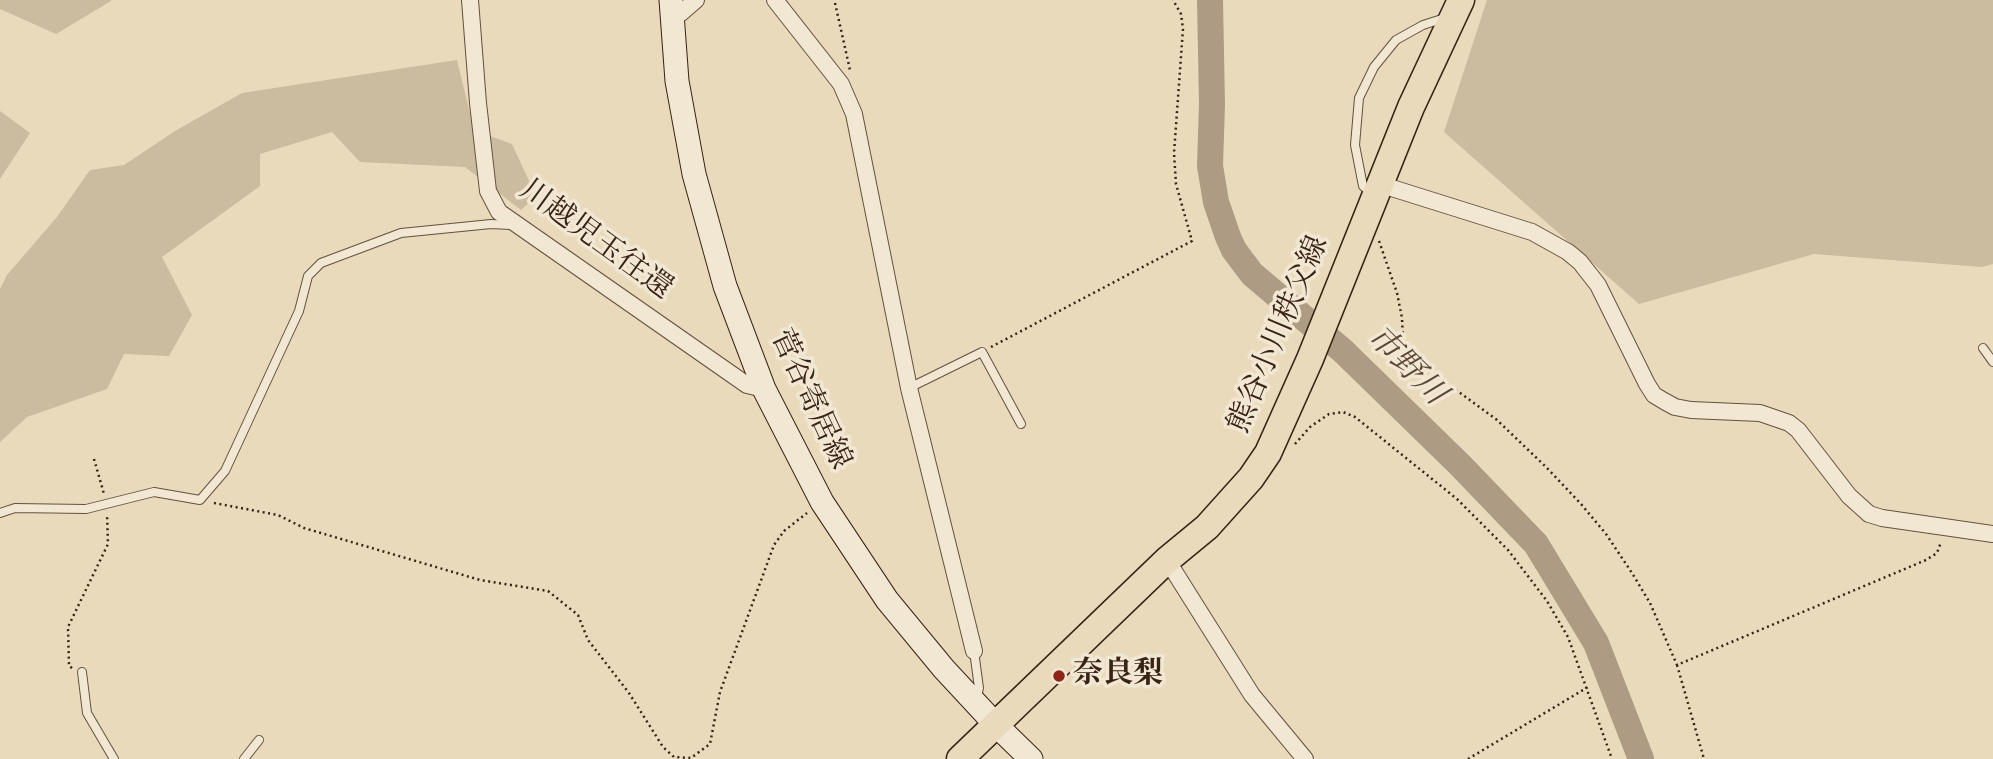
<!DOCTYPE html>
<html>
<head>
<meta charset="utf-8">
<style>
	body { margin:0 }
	canvas { display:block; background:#e9dabc }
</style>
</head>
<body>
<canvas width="1993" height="759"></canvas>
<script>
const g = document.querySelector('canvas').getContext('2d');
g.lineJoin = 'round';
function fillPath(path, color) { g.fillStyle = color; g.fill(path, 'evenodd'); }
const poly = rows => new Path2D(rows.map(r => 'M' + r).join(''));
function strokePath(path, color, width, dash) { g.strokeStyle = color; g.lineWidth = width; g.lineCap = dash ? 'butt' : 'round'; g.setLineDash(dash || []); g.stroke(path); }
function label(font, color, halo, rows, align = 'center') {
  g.font = font + ' "IM FELL Double Pica","Noto Serif JP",serif'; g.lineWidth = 7; g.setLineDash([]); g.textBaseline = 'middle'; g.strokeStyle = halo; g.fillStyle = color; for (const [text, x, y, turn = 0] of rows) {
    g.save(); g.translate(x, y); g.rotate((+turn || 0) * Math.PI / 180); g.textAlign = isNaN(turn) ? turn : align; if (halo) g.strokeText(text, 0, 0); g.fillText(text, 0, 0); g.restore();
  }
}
fillPath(poly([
	[0,0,111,0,111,1,56,34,0,9],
	[1487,0,1993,0,1993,264,1982,267,1814,254,1639,304,1444,132],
	[457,60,474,130,512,144,536,196,521,210,465,167,360,162,332,132,260,154,260,186,162,257,192,315,169,356,124,354,107,389,27,417,0,442,0,289,7,275,57,217,90,170,124,165,175,131,242,93],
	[0,111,30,133,0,179]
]), '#cbbb9f');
strokePath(poly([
	[1210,0,1212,104,1210,166,1216,202,1228,237,1234,250,1252,274,1343,351,1460,465,1536,544,1596,643,1641,759]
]), '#ad9c83', 26);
const lane = poly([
	[1372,194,1363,186,1355,145,1359,98,1374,67,1396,40,1423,25,1445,18],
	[1983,348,1993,362],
	[909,388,982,352,1021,424],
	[0,513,15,508,86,509,154,492,200,500,225,471,299,311,308,276,321,263,401,233,491,224,511,225],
	[974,651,979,688,976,700],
	[82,672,87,713,114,759],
	[244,759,259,740]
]);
const street = poly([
	[470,0,478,103,488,191,499,212,747,385,764,389],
	[775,0,841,84,854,114,909,388,974,651],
	[672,16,681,13,696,0],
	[1379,184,1532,232,1568,252,1580,262,1598,285,1647,384,1654,395,1664,401,1675,407,1691,410,1760,413,1789,423,1798,430,1849,496,1869,514,1882,518,1993,534],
	[1167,560,1252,695,1305,759]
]);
const secondary = poly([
	[671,0,677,81,694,174,725,286,764,389,822,502,887,600,944,669,996,725,1031,759]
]);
const primary = poly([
	[960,759,1167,560,1207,527,1251,478,1268,453,1310,359,1411,107,1461,0]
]);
strokePath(lane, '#64513e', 10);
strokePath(street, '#64513e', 18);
strokePath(secondary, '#382314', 25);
strokePath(primary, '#382314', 29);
strokePath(poly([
	[835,3,850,70],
	[1379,241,1397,293,1402,318,1403,341,1406,348,1426,368,1497,420,1546,467,1581,504,1606,534,1632,573,1650,603,1677,665,1926,560,1937,553,1941,542],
	[991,347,1192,241,1176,184,1174,153,1183,29,1181,14,1173,0],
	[1295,444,1310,427,1329,414,1343,412,1355,417,1457,499,1508,550,1547,601,1568,637,1612,759],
	[94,459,104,494],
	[214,503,278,515,304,528,480,580,548,591,578,615,588,640,629,693,663,747,674,757,691,758,710,744,720,692,774,545,784,531,807,513],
	[1677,665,1704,759],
	[72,668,69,666,68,627,108,544,107,514],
	[1468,759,1588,687]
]), '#382314', 2.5, [2, 3.5]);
strokePath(lane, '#f1e7d3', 8);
strokePath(street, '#f1e7d3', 16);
strokePath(secondary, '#f1e7d3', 23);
strokePath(primary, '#e9dabc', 26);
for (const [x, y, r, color] of [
	[1059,676,7,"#8f2418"]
]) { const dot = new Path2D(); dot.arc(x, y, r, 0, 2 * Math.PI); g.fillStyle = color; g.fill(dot); strokePath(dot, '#f1e7d3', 2.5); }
label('30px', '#382314', '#f1e7d3', [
	["川越児玉往還",595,241,36],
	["熊谷小川秩父線",1280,335,-67],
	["菅谷寄居線",809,400,65]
]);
label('bold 30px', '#382314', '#f1e7d3', [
	["奈良梨",1073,676]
], 'left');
label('italic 32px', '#5b4735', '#f1e7d3', [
	["市野川",1405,367,45]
]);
</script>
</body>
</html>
